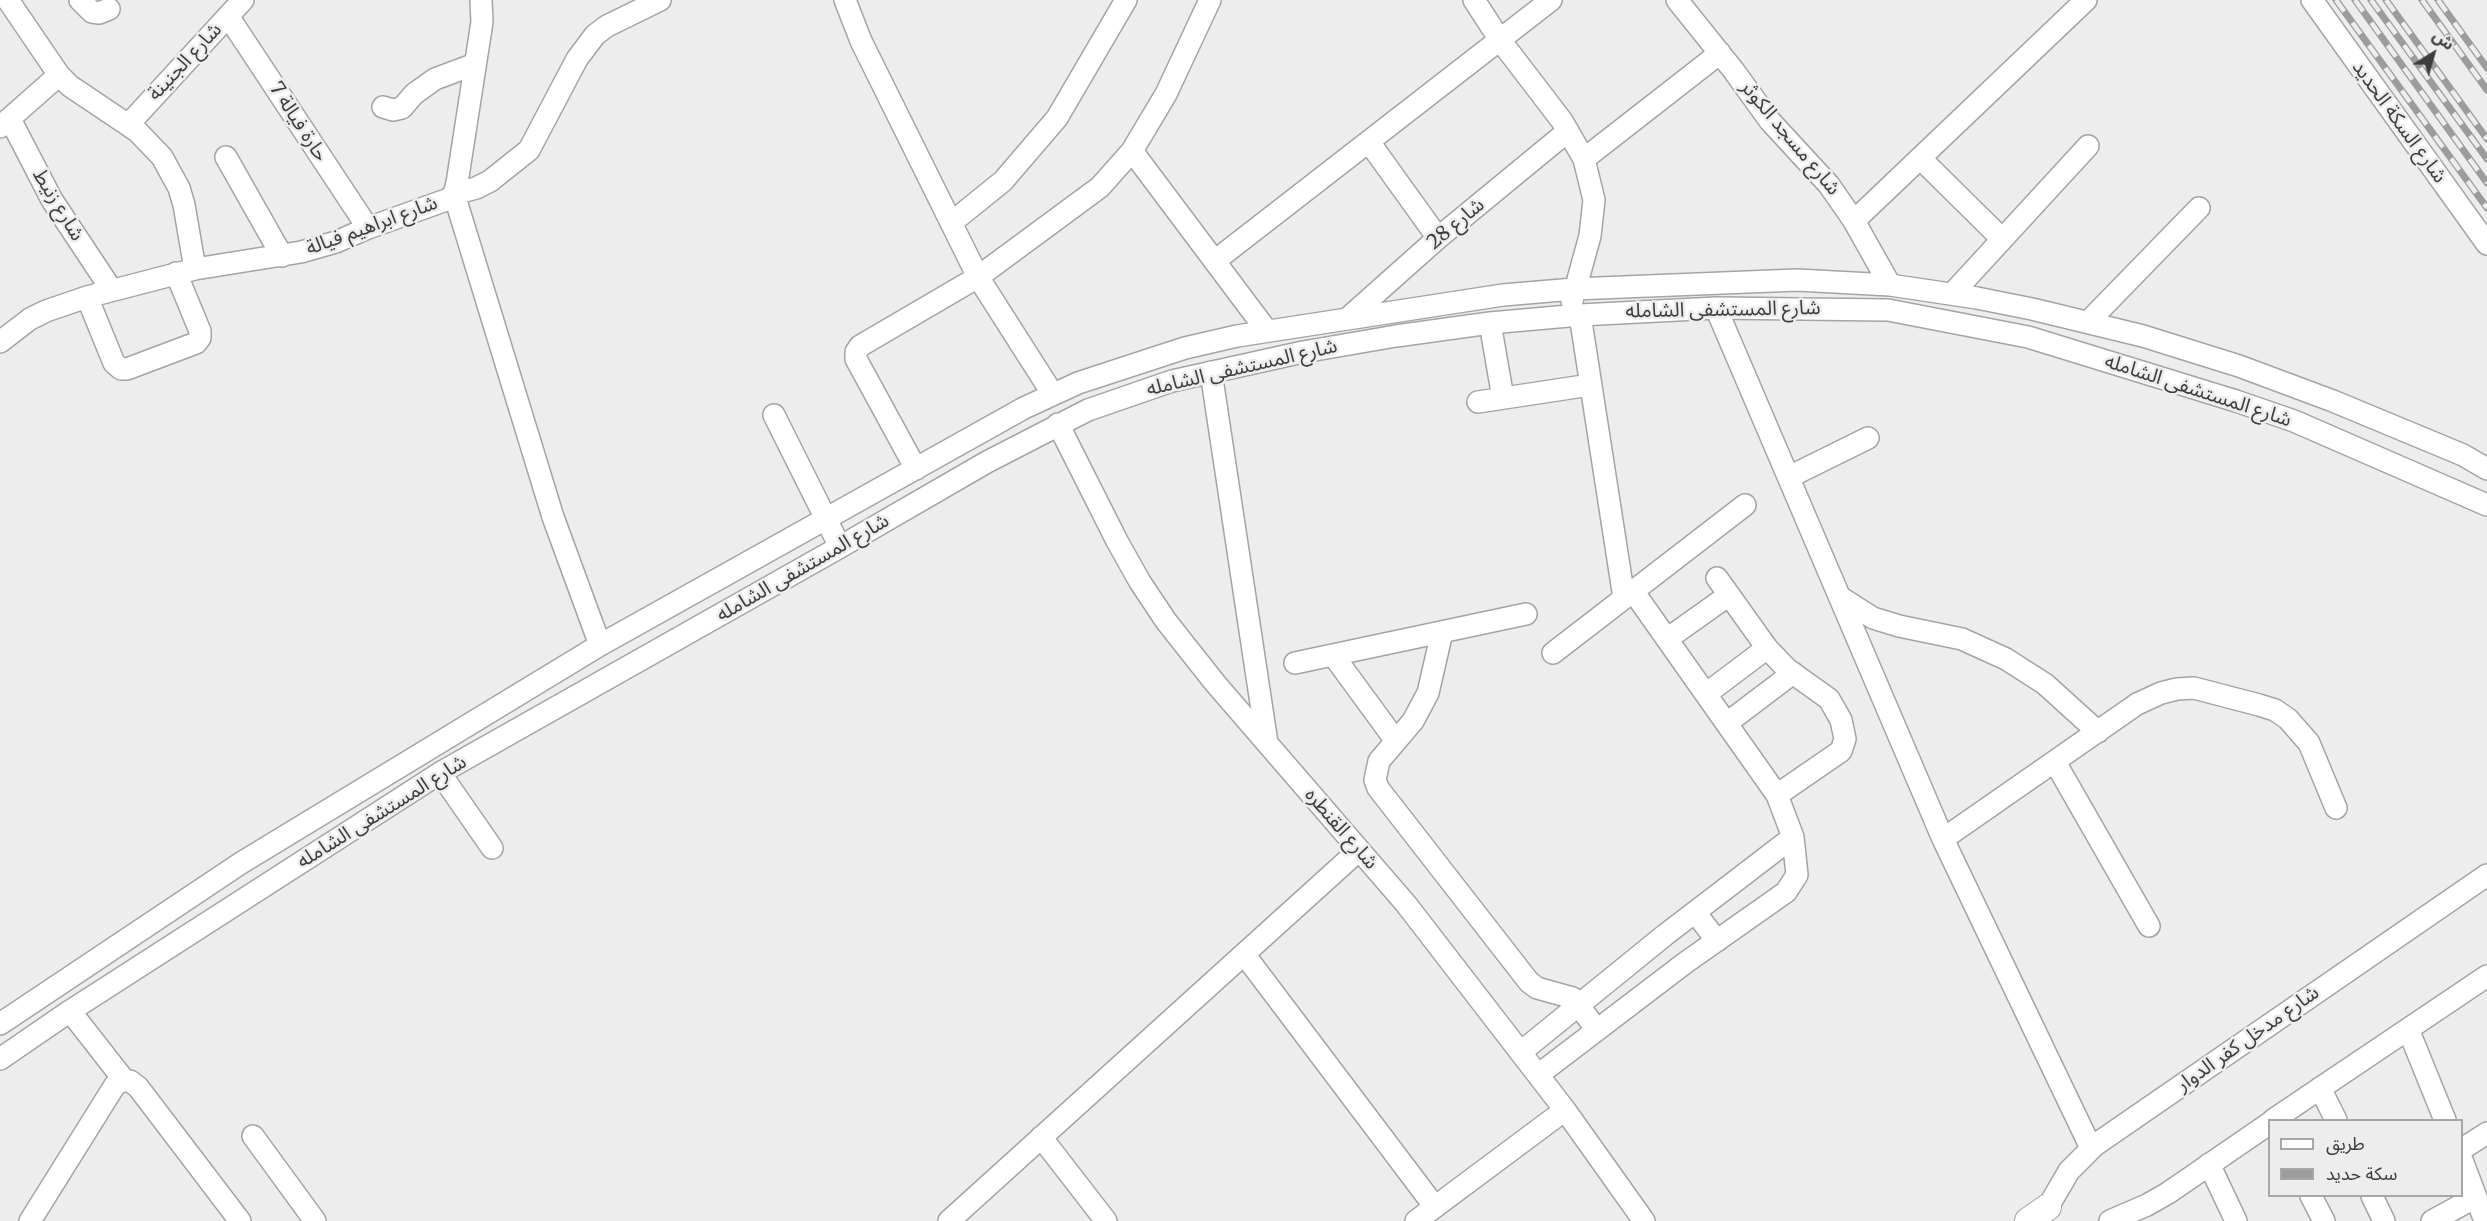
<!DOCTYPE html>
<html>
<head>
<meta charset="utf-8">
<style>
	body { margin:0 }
	#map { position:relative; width:2487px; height:1221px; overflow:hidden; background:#ededee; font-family:Merriweather,"Noto Sans Arabic",serif }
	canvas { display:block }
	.legend { position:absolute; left:2268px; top:1119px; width:195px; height:78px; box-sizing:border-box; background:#ededee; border:2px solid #a6a7a7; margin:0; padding:8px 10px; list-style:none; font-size:18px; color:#3c3d3d }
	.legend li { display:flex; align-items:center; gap:12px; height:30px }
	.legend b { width:30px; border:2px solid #a6a7a7 }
	.north { position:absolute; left:2403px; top:24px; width:60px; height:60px; -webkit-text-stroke:4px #ededee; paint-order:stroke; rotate:37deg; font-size:16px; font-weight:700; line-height:24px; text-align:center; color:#3c3d3d }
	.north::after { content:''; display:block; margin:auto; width:21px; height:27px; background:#3c3d3d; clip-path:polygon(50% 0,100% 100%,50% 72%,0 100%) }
</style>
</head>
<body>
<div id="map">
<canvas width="2487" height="1221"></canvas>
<ul class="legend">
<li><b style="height:8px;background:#fff"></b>طريق</li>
<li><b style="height:8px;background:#9c9c9d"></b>سكة حديد</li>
</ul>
<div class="north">ش</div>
</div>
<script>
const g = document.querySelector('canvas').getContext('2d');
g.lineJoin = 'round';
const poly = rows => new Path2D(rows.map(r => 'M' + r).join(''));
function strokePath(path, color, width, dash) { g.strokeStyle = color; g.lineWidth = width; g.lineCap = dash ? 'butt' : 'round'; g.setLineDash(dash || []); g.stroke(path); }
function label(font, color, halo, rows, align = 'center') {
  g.font = font + ' Merriweather,"Noto Sans Arabic",serif'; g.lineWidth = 5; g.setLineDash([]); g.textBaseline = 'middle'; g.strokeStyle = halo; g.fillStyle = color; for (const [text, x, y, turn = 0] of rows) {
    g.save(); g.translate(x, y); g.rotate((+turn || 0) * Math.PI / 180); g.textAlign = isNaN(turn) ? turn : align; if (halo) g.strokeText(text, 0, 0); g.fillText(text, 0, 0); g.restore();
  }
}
const minor = poly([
	[8,0,59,75,70,86,137,131,162,157,179,188,184,205,195,269],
	[80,0,92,12,99,13,109,9],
	[845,0,861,41,978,277,1052,393],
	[1474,0,1500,40,1562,121,1584,159,1594,200,1590,236,1572,301],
	[1677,0,1734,71,1770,121,1829,185,1854,221,1890,285],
	[2312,0,2487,244],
	[228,16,368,228],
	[383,107,393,110,402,108,414,94,435,79,475,64],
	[10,119,52,200,111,289],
	[128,125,243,0],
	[0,127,59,75],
	[1369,142,1438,238],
	[1132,151,1267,331],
	[226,157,282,256],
	[1920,158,2002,239],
	[1584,159,1720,53],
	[1854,221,2086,0],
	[951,223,1003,181,1057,118,1126,0],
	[1216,260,1551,0],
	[1952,294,2088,146],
	[87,297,114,363,121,369,127,369,196,343,200,338,200,331,176,273],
	[1716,308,1943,839,2091,1148],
	[1580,315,1624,598],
	[1347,319,1438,238,1568,131],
	[2088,322,2199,208],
	[1490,323,1503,398],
	[0,342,30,319,46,311,87,297,195,269,301,252,336,242,368,228,449,199,454,194,457,183,482,22,481,0],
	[1211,372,1267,743],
	[1478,402,1590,385],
	[774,415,840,547],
	[1058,424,1117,541,1140,582,1166,621,1215,683,1406,904,1565,1110,1644,1221],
	[916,469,856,359,856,352,860,346,978,277,1100,187,1132,151,1166,94,1210,0],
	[1789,477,1868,438],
	[1717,578,1767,648,1787,669,1829,699,1841,720,1845,739,1841,751,1777,795],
	[1840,597,1873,618,1899,626,1962,639,2006,659,2045,684,2098,732],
	[1442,632,1428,693,1413,721,1379,761,1375,780,1378,788,1529,982,1537,988,1573,998,1597,1030],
	[1667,639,1729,595],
	[600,645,553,517,454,194,476,188,490,181,529,150,577,59,595,35,607,26,660,0],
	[1553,653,1745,505],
	[1333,655,1396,741],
	[1295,663,1526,614],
	[1706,694,1767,648],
	[1727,723,1793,673],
	[2055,762,2149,926],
	[440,773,492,848],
	[1943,839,2137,704,2161,693,2177,689,2194,688,2259,705,2275,710,2288,719,2309,743,2336,808],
	[1695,912,1717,941],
	[1244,954,1435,1207],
	[70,1011,124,1080],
	[0,1024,241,863,600,645,1024,408,1078,383,1185,348,1237,336,1503,295,1574,289,1797,280,1890,285,1977,298,2032,309,2143,336,2239,366,2333,401,2463,455,2487,469],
	[2408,1029,2445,1120],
	[1521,1052,1665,935,1793,837],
	[0,1059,70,1011,440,773,840,547,987,462,1088,410,1172,381,1303,352,1396,336,1490,323,1580,315,1716,308,1888,310,2028,337,2236,401,2294,421,2487,505],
	[1538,1075,1685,963,1786,892,1797,875,1793,837,1777,795,1633,591],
	[2320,1088,2336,1120],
	[2273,1120,2487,976],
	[253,1136,315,1221],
	[1041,1137,1106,1221],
	[2462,1149,2487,1133],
	[2462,1160,2485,1221],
	[2209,1164,2236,1221],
	[2311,1196,2324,1221],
	[2372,1196,2384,1221],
	[2048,1207,2069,1171,2095,1145,2487,875],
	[30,1221,115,1085,124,1080,130,1081,138,1087,240,1221],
	[949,1221,1359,850],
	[1416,1221,1565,1110],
	[2110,1221,2147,1205,2168,1193,2270,1123],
	[2432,1221,2476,1197]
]);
const major = poly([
	[2028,1221,2048,1207]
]);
strokePath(minor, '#a4a4a6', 24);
strokePath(major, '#a4a4a6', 28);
strokePath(minor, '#fff', 21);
strokePath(major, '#fff', 26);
const rail = poly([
	[2336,0,2487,208],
	[2355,0,2487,183],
	[2371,0,2487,159],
	[2386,0,2487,139],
	[2422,0,2487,90],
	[2438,0,2487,68]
]);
strokePath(rail, '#9c9c9d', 7);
strokePath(rail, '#ededee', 4.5, [14]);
label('20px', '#3c3d3d', '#ededee', [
	["شارع الجنينة",185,62,-47],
	["حارة فيالة 7",298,122,57],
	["شارع السكة الحديد",2399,122,54],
	["شارع مسجد الكوثر",1790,138,50],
	["شارع زنيط",58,205,59],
	["شارع 28",1456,224,-40],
	["شارع ابراهيم فيالة",372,226,-20],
	["شارع المستشفى الشامله",1723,310,-1],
	["شارع المستشفى الشامله",1242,368,-13],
	["شارع المستشفى الشامله",2198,391,18],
	["شارع المستشفى الشامله",803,568,-30],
	["شارع المستشفى الشامله",382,812,-32],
	["شارع القنطره",1341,829,49],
	["شارع مدخل كفر الدوار",2248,1039,-35]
]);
</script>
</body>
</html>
